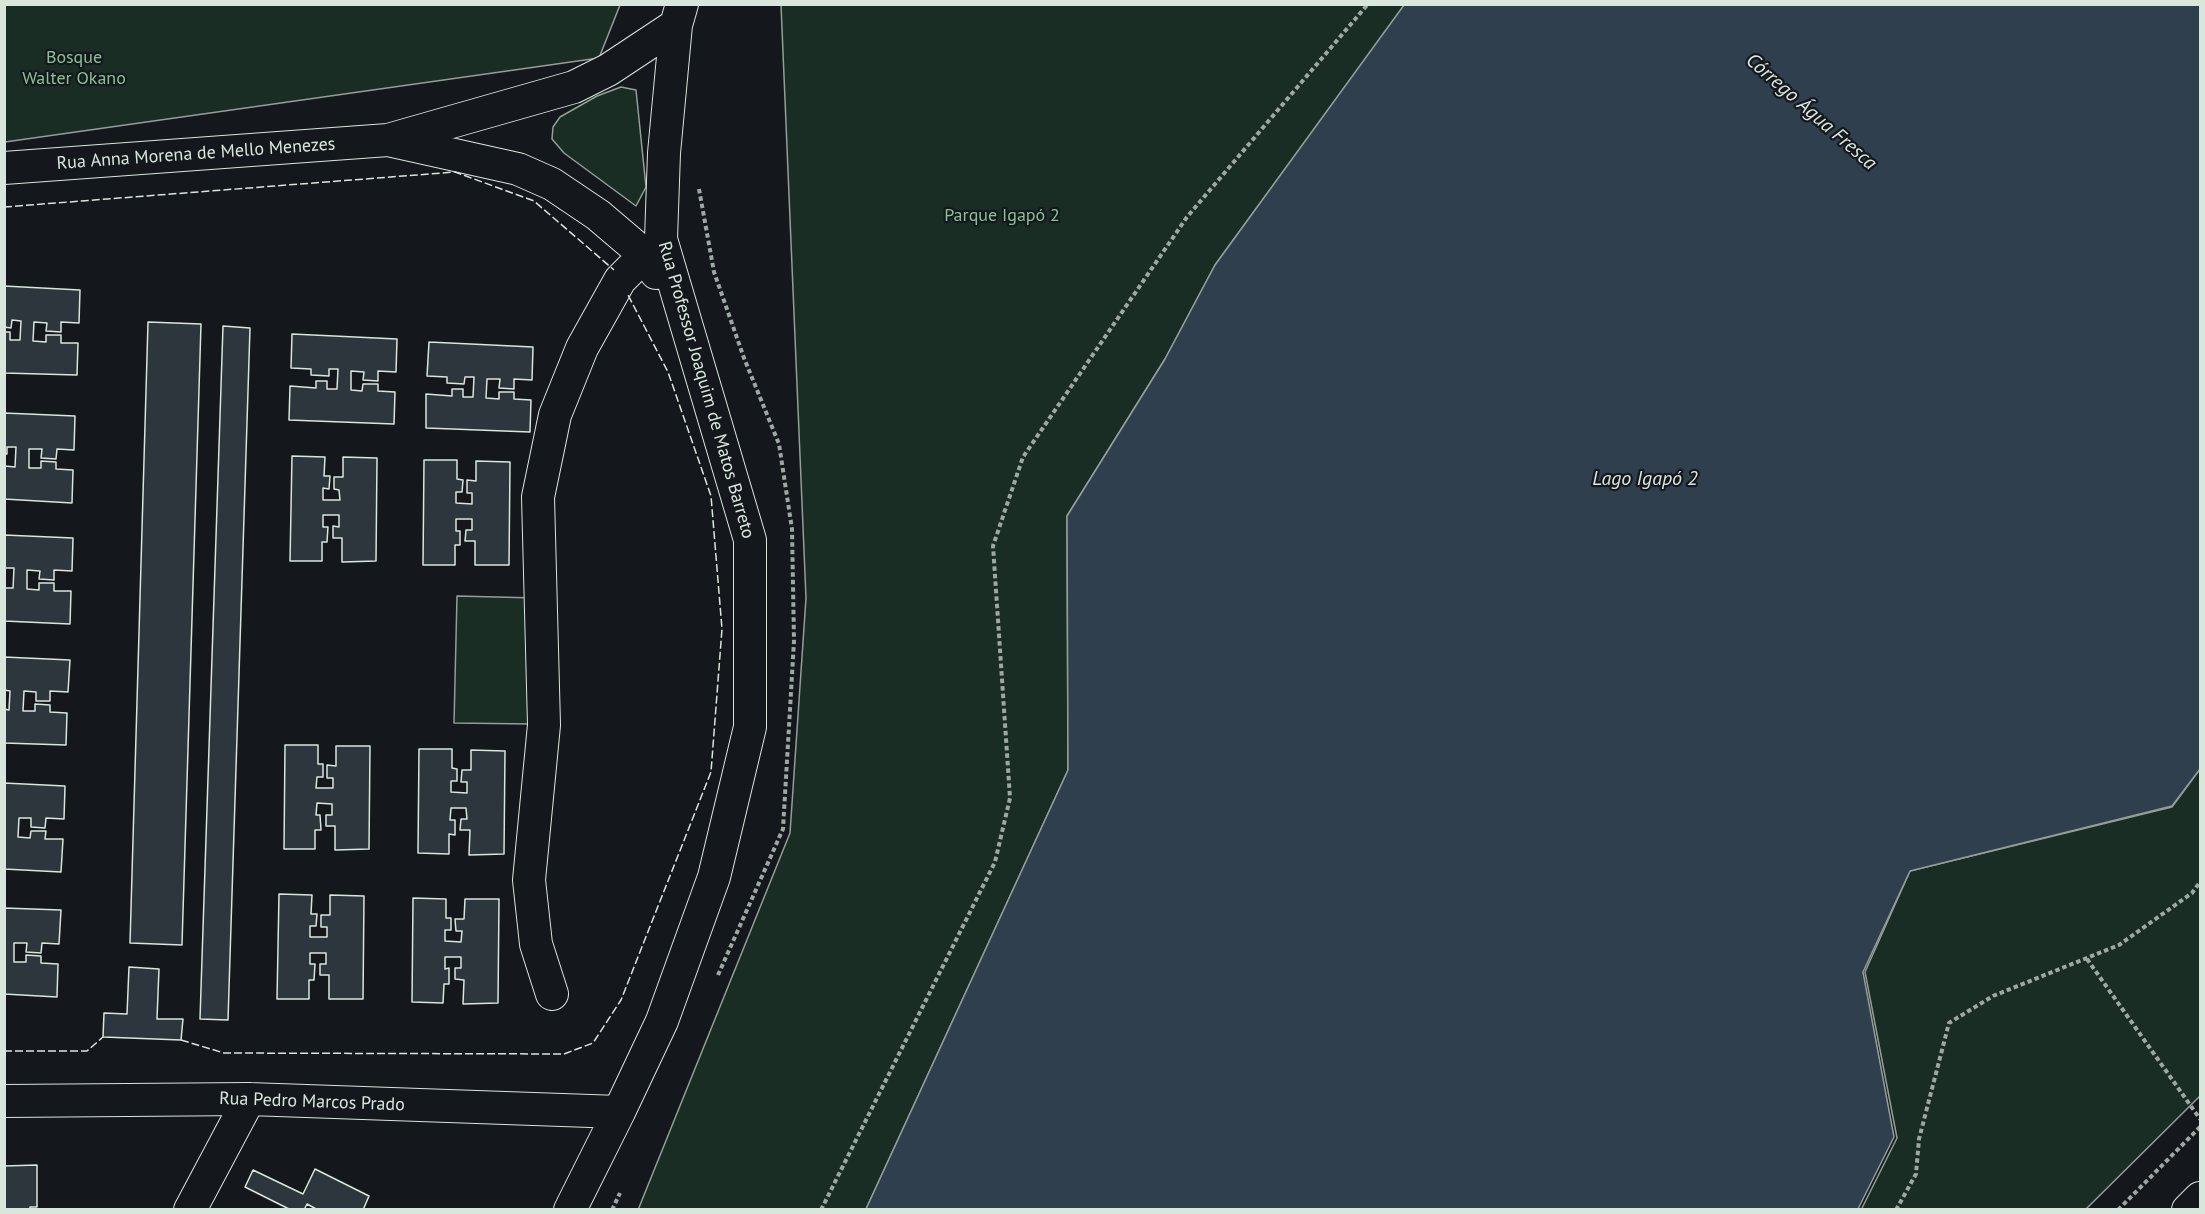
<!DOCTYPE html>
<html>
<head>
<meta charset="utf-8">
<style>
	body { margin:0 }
	#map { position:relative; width:2205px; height:1214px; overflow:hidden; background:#14181c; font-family:"PT Sans",sans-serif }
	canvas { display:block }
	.frame { position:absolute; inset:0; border:6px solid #d8e6dc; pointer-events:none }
</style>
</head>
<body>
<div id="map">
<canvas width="2205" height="1214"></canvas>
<div class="frame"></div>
</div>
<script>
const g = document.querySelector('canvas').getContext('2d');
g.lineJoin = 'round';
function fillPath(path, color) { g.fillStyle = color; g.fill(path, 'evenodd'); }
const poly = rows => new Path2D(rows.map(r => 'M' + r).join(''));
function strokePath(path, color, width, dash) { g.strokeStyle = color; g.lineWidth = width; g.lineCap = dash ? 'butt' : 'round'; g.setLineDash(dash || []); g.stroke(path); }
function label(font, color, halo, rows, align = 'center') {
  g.font = font + ' "PT Sans",sans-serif'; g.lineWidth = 4.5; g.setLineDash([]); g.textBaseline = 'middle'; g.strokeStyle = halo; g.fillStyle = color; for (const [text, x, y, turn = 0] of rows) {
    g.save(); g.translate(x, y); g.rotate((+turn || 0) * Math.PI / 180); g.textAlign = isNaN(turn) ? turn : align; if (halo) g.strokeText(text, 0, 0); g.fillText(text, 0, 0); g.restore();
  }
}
const green = poly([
	[4,5,620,5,599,58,5,142,4,5],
	[781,5,1405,5,1215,265,1165,359,1067,516,1068,770,866,1209,638,1210,790,833,806,598,781,5],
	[621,87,636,90,646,187,636,206,564,153,552,139,553,127,560,117,597,96,621,87],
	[457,596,536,598,532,724,454,723,457,596],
	[2200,769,2200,1096,2086,1209,1861,1210,1897,1138,1865,972,1910,871,2172,807,2200,769]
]);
fillPath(green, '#1a2d24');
strokePath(green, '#939e99', 1.5);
const water = poly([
	[1404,5,2200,5,2200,769,2172,806,1910,871,1863,972,1894,1137,1858,1209,866,1209,1068,770,1067,516,1165,359,1215,265,1404,5]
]);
fillPath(water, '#2f3f4d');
strokePath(water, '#939e99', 1.5);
const building = poly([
	[4,286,80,290,79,323,61,322,61,332,46,331,47,323,34,322,33,341,46,342,46,335,61,335,61,343,78,343,77,375,4,373,4,332,10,332,10,340,20,340,21,321,12,320,11,328,4,327,4,286],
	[148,322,201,324,182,945,130,943,148,322],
	[223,326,250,328,228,1020,200,1019,223,326],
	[292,334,397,339,396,372,378,371,378,381,363,380,364,372,351,371,351,390,362,391,363,384,378,384,378,391,395,392,394,424,289,420,290,386,316,388,316,381,327,381,327,389,337,389,338,369,329,369,329,376,311,375,311,369,291,368,292,334],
	[429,342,533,347,532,380,514,379,514,389,499,388,500,379,487,379,486,398,499,399,499,392,514,392,514,399,531,400,530,432,426,428,426,394,452,396,452,389,463,389,463,397,473,397,474,377,465,377,464,384,447,383,447,377,427,376,429,342],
	[4,413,75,416,74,450,57,449,56,459,41,458,42,449,29,449,29,468,41,468,41,461,56,462,56,469,73,470,72,503,4,499,4,459,5,466,15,467,16,447,7,447,7,454,4,454,4,413],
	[292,456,325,457,324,476,330,476,329,489,323,488,323,500,340,500,339,490,334,489,334,477,343,477,343,457,377,458,376,561,342,562,342,538,333,538,333,526,339,527,339,515,323,515,323,527,328,527,327,542,322,542,322,561,290,561,292,456],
	[424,460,457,460,457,479,463,480,462,492,456,492,456,503,472,504,472,493,467,493,467,480,476,481,476,461,510,462,509,565,475,565,475,541,465,541,466,530,472,530,472,519,456,519,456,531,460,531,460,545,455,545,455,565,423,565,424,460],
	[4,535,73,538,72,571,54,570,54,580,39,579,40,571,27,570,27,589,39,590,39,583,54,583,54,591,71,591,70,624,4,621,4,588,13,588,14,568,5,568,4,575,4,535],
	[4,657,70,660,68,692,50,691,50,701,36,701,36,692,24,691,23,711,35,711,35,704,50,705,50,712,67,713,66,745,4,743,4,709,9,710,10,691,4,690,4,657],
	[285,745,318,745,318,764,323,764,323,777,317,777,316,788,333,788,333,778,327,778,327,765,336,766,336,746,370,746,369,849,335,850,335,826,326,826,326,815,332,815,332,804,317,803,316,815,320,815,321,830,315,830,315,849,284,849,285,745],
	[419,749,452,749,452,768,457,769,457,781,451,781,451,792,467,793,467,782,461,782,462,770,471,770,471,750,505,751,504,854,469,855,470,830,460,830,461,819,467,819,466,808,451,808,450,820,455,820,455,835,449,834,449,854,418,853,419,749],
	[4,783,65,786,64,819,46,818,45,828,31,827,31,818,19,818,18,837,30,838,31,831,46,831,45,839,63,839,61,872,4,869,4,783],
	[279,894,312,895,311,914,317,914,316,926,310,926,310,937,327,937,327,927,321,927,321,915,330,915,330,895,364,896,363,999,329,999,329,975,320,975,320,964,326,964,326,953,310,953,310,964,315,964,314,980,309,980,309,999,277,999,279,894],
	[413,898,446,899,446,918,451,918,451,930,445,930,445,941,461,942,462,931,456,931,455,919,464,919,465,899,499,899,498,1003,463,1004,464,980,455,979,455,968,461,968,461,957,445,957,445,969,449,968,449,984,444,984,443,1003,412,1002,413,898],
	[4,908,61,910,59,944,42,943,41,953,26,952,27,943,14,943,14,962,26,962,26,955,41,956,41,963,58,964,57,997,4,994,4,908],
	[129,967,159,969,157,1019,183,1019,181,1040,103,1037,104,1013,127,1014,129,967],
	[37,1165,37,1207,30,1207,30,1210,4,1210,4,1166,37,1165],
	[315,1169,369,1196,363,1210,318,1210,307,1204,304,1210,291,1210,245,1187,253,1170,303,1194,315,1169]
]);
fillPath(building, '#2c363c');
strokePath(building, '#d8e6dc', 1.5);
const street = poly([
	[392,141,518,169,552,184,598,215,645,255,656,273],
	[4,168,388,140,574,87,608,70,676,25],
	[552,994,536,944,529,880,544,725,538,497,555,415,582,348,620,280,645,255],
	[4,1101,249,1099,619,1112],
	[190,1210,249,1099],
	[570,1210,619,1112,662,1021,714,877,750,727,750,540,661,239,664,153,676,25,682,4],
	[2188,1210,2200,1198]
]);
strokePath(street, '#d8e6dc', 34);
strokePath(poly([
	[699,189,714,272,744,358,779,444,792,529,794,641,783,829,718,975],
	[2087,959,2200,1119],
	[612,1210,620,1193],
	[821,1210,995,862,1010,798,993,546,1023,457,1187,217,1368,4],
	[1896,1210,1916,1174,1919,1139,1949,1023,1993,996,2119,945,2192,893,2200,882],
	[2118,1210,2200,1127]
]), '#9da8a2', 4, [4.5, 3]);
strokePath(street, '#14181c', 32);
strokePath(poly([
	[4,207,455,172,534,201,614,270],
	[181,1040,224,1053,564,1054,593,1043,621,1000,711,772,722,629,711,496,668,372,627,293],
	[4,1051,87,1051,103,1037]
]), '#d8e6dc', 1.5, [8, 3]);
label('18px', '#8ac095', '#14181c', [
	["Bosque",74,58],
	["Walter Okano",74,79],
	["Parque Igapó 2",1002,216]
]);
label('18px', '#d8e6dc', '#14181c', [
	["Rua Anna Morena de Mello Menezes",196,154,-4],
	["Rua Professor Joaquim de Matos Barreto",706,390,74],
	["Rua Pedro Marcos Prado",312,1102,2]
]);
label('italic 20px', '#d8e6dc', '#14181c', [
	["Córrego Água Fresca",1811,112,41],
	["Lago Igapó 2",1645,479]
]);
</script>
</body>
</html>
